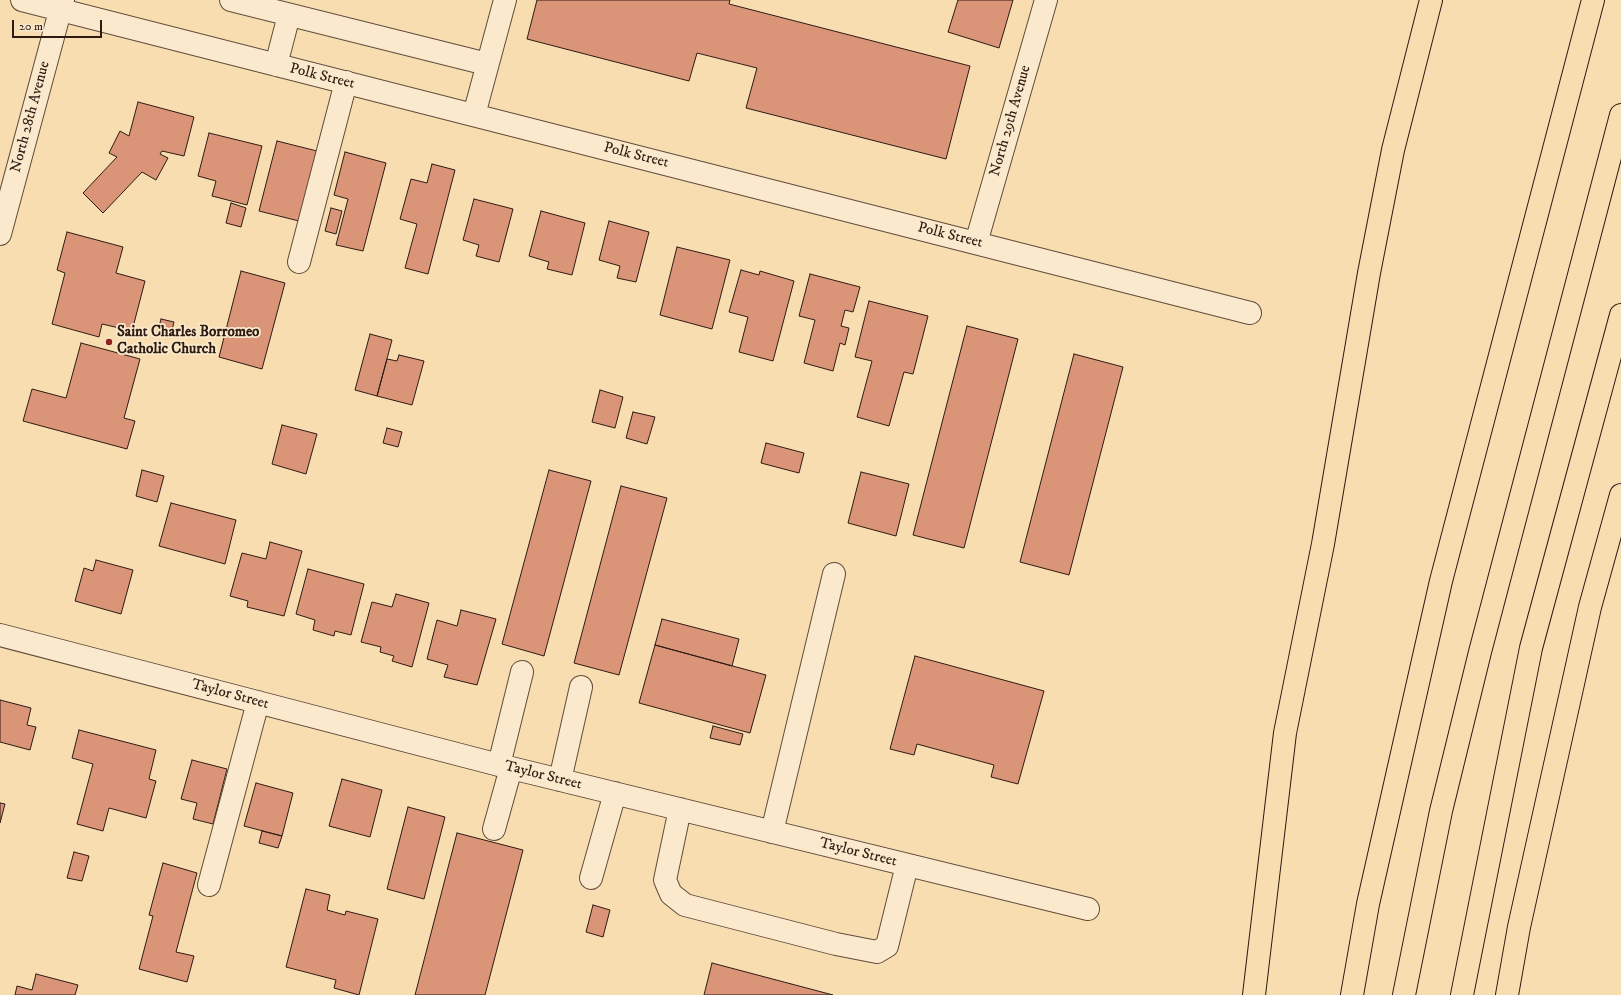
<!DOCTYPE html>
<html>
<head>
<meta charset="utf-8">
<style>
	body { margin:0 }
	#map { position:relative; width:1621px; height:995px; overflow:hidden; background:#f8ddb1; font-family:"IM FELL DW Pica",serif }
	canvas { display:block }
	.scale { position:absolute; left:12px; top:20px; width:90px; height:18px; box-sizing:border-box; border:2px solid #2e1b12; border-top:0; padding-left:5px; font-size:12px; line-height:14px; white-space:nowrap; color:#2e1b12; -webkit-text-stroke:3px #fae9cc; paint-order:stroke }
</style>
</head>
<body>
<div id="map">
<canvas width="1621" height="995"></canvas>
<div class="scale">20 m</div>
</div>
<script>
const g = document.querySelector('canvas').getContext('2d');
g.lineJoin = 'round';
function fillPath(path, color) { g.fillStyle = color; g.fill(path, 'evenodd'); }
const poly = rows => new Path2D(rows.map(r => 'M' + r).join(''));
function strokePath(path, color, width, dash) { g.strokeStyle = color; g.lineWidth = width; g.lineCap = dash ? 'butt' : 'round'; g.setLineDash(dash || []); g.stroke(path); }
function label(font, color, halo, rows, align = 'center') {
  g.font = font + ' "IM FELL DW Pica",serif'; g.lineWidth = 3.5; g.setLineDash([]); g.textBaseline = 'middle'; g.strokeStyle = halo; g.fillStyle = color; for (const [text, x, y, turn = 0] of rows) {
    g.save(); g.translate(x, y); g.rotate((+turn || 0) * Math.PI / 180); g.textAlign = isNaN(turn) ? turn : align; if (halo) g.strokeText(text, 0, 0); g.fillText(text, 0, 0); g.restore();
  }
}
const building = poly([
	[537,0,730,0,729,4,970,66,946,159,746,108,757,68,697,53,689,81,527,39,537,0],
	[958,0,1013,0,999,48,948,32,958,0],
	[138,102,194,117,184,156,162,151,160,154,168,158,156,180,142,172,103,213,83,193,117,157,109,153,120,131,129,136,138,102],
	[209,133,262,146,247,205,212,196,216,181,198,176,209,133],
	[277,141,317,151,299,221,259,211,277,141],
	[345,152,386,163,363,251,336,245,348,199,334,195,345,152],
	[432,164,455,170,428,274,405,268,417,224,400,219,411,179,427,183,432,164],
	[474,199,513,209,499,262,476,256,479,245,463,240,474,199],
	[231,203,246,208,241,227,226,223,231,203],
	[331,208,342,211,336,234,325,231,331,208],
	[541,211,585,223,572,275,547,269,549,262,529,256,541,211],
	[609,221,649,232,636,282,617,278,620,266,599,260,609,221],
	[67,232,123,247,116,273,145,281,132,331,102,324,99,337,52,324,65,273,57,270,67,232],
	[677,247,730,260,712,329,660,315,677,247],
	[741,270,759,275,760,271,794,281,773,361,739,352,748,317,729,312,741,270],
	[241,271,285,283,262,369,219,357,241,271],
	[810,274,860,287,853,312,845,310,841,326,849,328,845,345,840,343,833,371,804,363,815,320,799,316,810,274],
	[869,301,928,316,913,374,904,372,889,426,857,417,872,361,855,357,869,301],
	[161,319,174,322,171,334,158,331,161,319],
	[967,326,1018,339,964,548,913,535,967,326],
	[370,334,392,340,377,396,355,390,370,334],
	[81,343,140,359,124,418,135,421,127,449,23,421,32,389,66,398,81,343],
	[1074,354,1123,367,1069,575,1020,562,1074,354],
	[399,355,424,361,412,405,377,396,387,359,397,361,399,355],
	[600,390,623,397,615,428,592,422,600,390],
	[633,412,655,417,647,444,626,438,633,412],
	[282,425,317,434,306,474,272,464,282,425],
	[387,428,402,432,398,447,383,443,387,428],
	[766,443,804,453,799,473,761,463,766,443],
	[142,470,164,476,157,502,136,496,142,470],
	[549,470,591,481,544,656,502,644,549,470],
	[861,472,909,484,896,536,848,523,861,472],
	[621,486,667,498,619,675,574,663,621,486],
	[171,503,236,520,225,564,159,546,171,503],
	[270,542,302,551,284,616,247,607,248,601,230,596,242,553,266,559,270,542],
	[96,560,133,570,121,614,75,601,84,568,93,571,96,560],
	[308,569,364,584,351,635,335,631,334,636,313,630,315,620,296,614,308,569],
	[396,594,429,603,412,667,392,661,394,656,380,652,381,647,361,642,372,602,392,607,396,594],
	[461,610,496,619,477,685,444,677,448,665,427,659,437,620,457,626,461,610],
	[662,619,739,639,732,666,655,645,662,619],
	[655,645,766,675,750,733,639,703,655,645],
	[915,656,1044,691,1018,784,991,777,994,765,917,744,914,755,890,749,915,656],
	[0,700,31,708,27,725,36,727,30,750,0,742,0,700],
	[713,726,743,734,740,745,710,738,713,726],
	[79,730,156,750,149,779,156,781,146,818,109,808,103,831,77,824,93,764,72,758,79,730],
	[192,760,227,769,213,824,193,819,197,803,181,799,192,760],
	[342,779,382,790,370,837,329,826,342,779],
	[256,783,293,793,282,836,244,826,256,783],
	[0,803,5,804,0,823,0,803],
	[408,807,445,817,424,899,387,889,408,807],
	[262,831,282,836,278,848,259,843,262,831],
	[457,833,523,850,485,995,415,995,457,833],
	[74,852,89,856,82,881,67,878,74,852],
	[163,863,197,873,176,952,194,956,187,982,139,969,153,916,149,915,163,863],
	[306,889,330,895,327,910,345,915,346,911,378,919,359,995,334,988,336,980,286,967,306,889],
	[593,905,610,910,603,937,586,932,593,905],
	[712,963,833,995,704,995,712,963],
	[36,974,78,985,75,995,15,995,17,986,32,990,36,974]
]);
fillPath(building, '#da9478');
strokePath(building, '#2e1b12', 1);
const minor = poly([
	[22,0,1250,313],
	[231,0,487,64],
	[276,65,289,15],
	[474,115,505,0],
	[0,234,63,0],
	[976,243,1046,0],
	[299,262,346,82],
	[0,635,499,765,1088,909],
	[499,765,522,672],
	[560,780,581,687],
	[680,809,665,880,671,894,685,905,836,944,877,952,887,946,907,865],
	[494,829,511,768],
	[772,832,834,574],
	[591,878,615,793],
	[209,885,258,702]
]);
const highway = poly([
	[1254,995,1285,733,1323,544,1369,273,1393,150,1431,0],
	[1352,995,1368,904,1441,581,1593,0],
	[1404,995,1441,811,1480,652,1621,115],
	[1462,995,1531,648,1621,315],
	[1507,995,1519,927,1590,607,1621,495]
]);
strokePath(minor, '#604c3a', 24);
strokePath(highway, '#2e1b12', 24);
strokePath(minor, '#fae9cc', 22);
strokePath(highway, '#f8ddb1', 22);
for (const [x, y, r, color] of [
	[109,342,4,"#8f2418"]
]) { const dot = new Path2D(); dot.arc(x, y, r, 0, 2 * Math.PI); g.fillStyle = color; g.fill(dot); strokePath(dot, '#fae9cc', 1.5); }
label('15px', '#2e1b12', '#fae9cc', [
	["Polk Street",322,77,14],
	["North 28th Avenue",31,117,-75],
	["North 29th Avenue",1011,121,-74],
	["Polk Street",636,156,14],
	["Polk Street",950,236,14],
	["Taylor Street",230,695,15],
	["Taylor Street",543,776,14],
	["Taylor Street",858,853,14]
]);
label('bold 15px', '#2e1b12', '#fae9cc', [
	["Saint Charles Borromeo",117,333],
	["Catholic Church",117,350]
], 'left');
</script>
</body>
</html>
